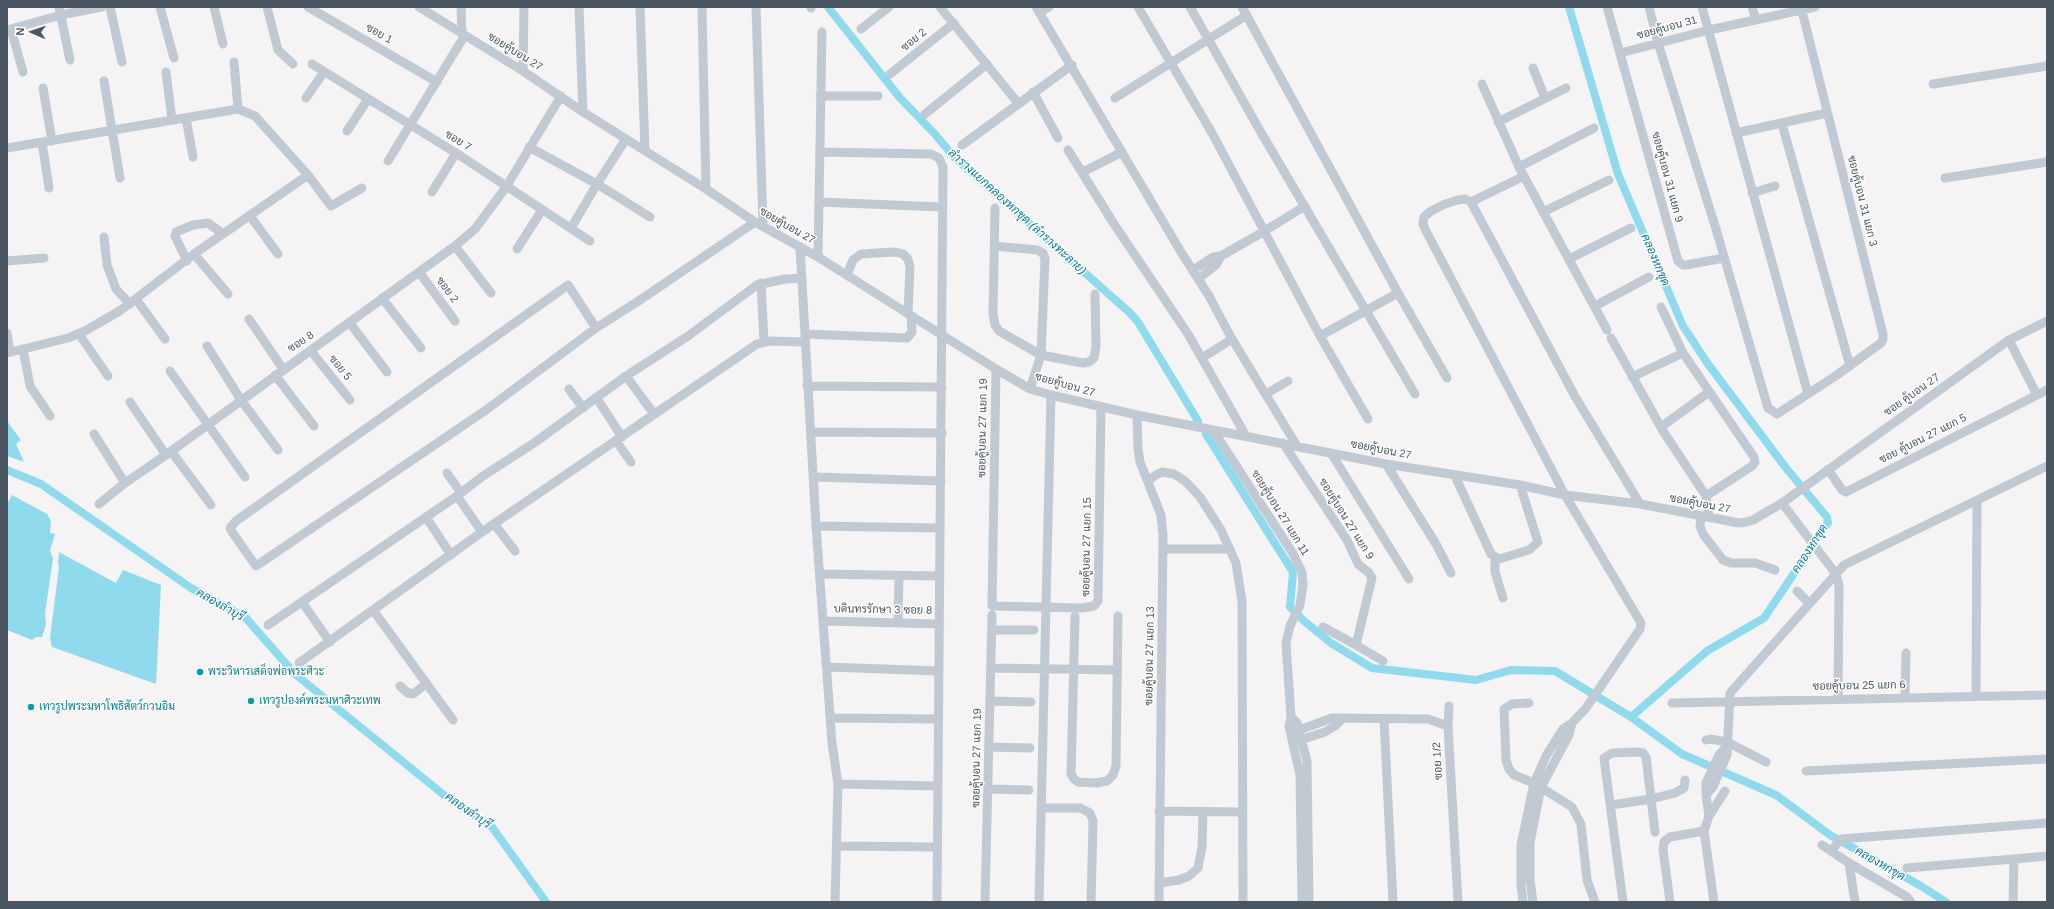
<!DOCTYPE html>
<html>
<head>
<meta charset="utf-8">
<style>
	body { margin:0 }
	#map { position:relative; width:2054px; height:909px; overflow:hidden; background:#f5f3f3; font-family:Arial,sans-serif }
	canvas { display:block }
	.frame { position:absolute; inset:0; border:8px solid #4a5661; pointer-events:none }
	.north { position:absolute; left:12px; top:12px; width:40px; height:40px; -webkit-text-stroke:3px #fff; paint-order:stroke; rotate:272deg; font-size:11px; font-weight:700; line-height:16px; text-align:center; color:#4a5661 }
	.north::after { content:''; display:block; margin:auto; width:14px; height:18px; background:#4a5661; clip-path:polygon(50% 0,100% 100%,50% 72%,0 100%) }
</style>
</head>
<body>
<div id="map">
<canvas width="2054" height="909"></canvas>
<div class="frame"></div>
<div class="north">N</div>
</div>
<script>
const g = document.querySelector('canvas').getContext('2d');
g.lineJoin = 'round';
function fillPath(path, color) { g.fillStyle = color; g.fill(path, 'evenodd'); }
const poly = rows => new Path2D(rows.map(r => 'M' + r).join(''));
function strokePath(path, color, width, dash) { g.strokeStyle = color; g.lineWidth = width; g.lineCap = dash ? 'butt' : 'round'; g.setLineDash(dash || []); g.stroke(path); }
function label(font, color, halo, rows, align = 'center') {
  g.font = font + ' Arial,Sarabun,sans-serif'; g.lineWidth = 3; g.setLineDash([]); g.textBaseline = 'middle'; g.strokeStyle = halo; g.fillStyle = color; for (const [text, x, y, turn = 0] of rows) {
    g.save(); g.translate(x, y); g.rotate((+turn || 0) * Math.PI / 180); g.textAlign = isNaN(turn) ? turn : align; if (halo) g.strokeText(text, 0, 0); g.fillText(text, 0, 0); g.restore();
  }
}
fillPath(poly([
	[7,421,21,440,16,444,24,462,7,456],
	[12,495,47,514,51,521,50,533,55,534,50,550,53,559,45,613,46,624,42,637,36,637,32,640,7,630,7,512,8,502],
	[59,552,116,583,123,570,161,585,156,684,52,647,50,638,59,567,58,564]
]), '#90daee');
strokePath(poly([
	[828,7,900,98,934,133,954,157,1129,312,1138,322,1198,421],
	[1569,7,1618,174,1683,326,1708,364,1786,468,1827,517,1828,523,1764,618,1707,651,1631,717,1682,754,1776,795,1830,835,1921,886,1946,902],
	[1206,434,1293,572,1290,607,1304,621,1331,643,1372,668,1476,680,1511,670,1555,671,1631,717],
	[7,470,41,484,191,588,245,617,295,674,444,795,492,827,546,902]
]), '#90daee', 8);
strokePath(poly([
	[59,7,70,60],
	[110,7,122,62],
	[160,7,174,58],
	[214,7,223,44],
	[267,7,278,50,293,64],
	[308,7,437,82],
	[419,7,523,71,583,112,706,189,755,222,818,257,996,369,1030,389,1051,395,1137,415,1386,464,1520,485,1565,495,1640,504,1739,523,1746,522,1753,520,1782,503,2009,340,2047,321],
	[461,7,462,33],
	[579,7,583,112],
	[640,7,645,150],
	[702,7,706,189],
	[756,7,763,225],
	[811,7,811,8],
	[940,7,1018,103],
	[1036,7,1181,252,1209,296,1232,339,1297,446],
	[1138,7,1212,133,1320,336,1368,419],
	[1190,7,1259,129,1415,394],
	[1242,7,1398,293,1447,378],
	[1607,7,1678,261,1683,265,1686,265,1724,258],
	[1649,7,1658,43,1716,229,1768,408,1777,414,1834,377,1881,343,1883,339,1883,334,1801,7],
	[1702,7,1808,394],
	[1752,7,1756,20],
	[1040,12,1049,7],
	[11,29,23,72],
	[861,29,889,7],
	[7,30,61,15,102,7],
	[1620,53,1709,30,1815,7],
	[234,62,238,109],
	[312,64,456,153,590,241],
	[1533,68,1545,98],
	[523,71,524,7],
	[166,72,172,120],
	[890,74,954,23],
	[104,81,120,178],
	[1482,84,1519,167,1607,330],
	[1933,84,2047,66],
	[43,88,52,141],
	[1033,92,1058,138],
	[820,96,878,96],
	[306,98,324,72],
	[1115,98,1247,15],
	[925,114,987,64],
	[186,118,193,157],
	[1498,122,1566,88],
	[1782,124,1850,366],
	[347,131,368,99],
	[1736,133,1827,113],
	[42,142,49,188],
	[962,145,1072,65],
	[529,147,597,184,650,217],
	[7,148,238,109,255,116,308,175,331,206,362,188],
	[1068,150,1114,224,1188,334,1246,436],
	[820,152,931,154,939,158,943,167,937,902],
	[388,161,465,35],
	[1519,167,1594,128],
	[1083,172,1122,152],
	[1945,178,2047,162],
	[432,192,456,153],
	[1752,193,1775,186],
	[820,202,941,207],
	[1471,202,1524,176],
	[995,208,993,314,995,325,999,331,1041,355,1083,363,1089,362,1094,358,1096,346,1095,294],
	[1543,212,1609,180],
	[250,216,278,254],
	[571,228,597,184,626,139],
	[104,237,107,265,116,289,130,304],
	[455,246,491,293],
	[995,246,1037,250,1043,253,1045,259,1041,355,1030,389],
	[800,247,816,526,832,743,838,784,835,902],
	[517,249,542,210],
	[194,254,228,294],
	[818,257,822,32],
	[1569,259,1631,228],
	[7,261,44,258],
	[187,261,175,236,176,232,193,225,208,223,223,234],
	[1193,270,1213,257,1221,256,1263,232,1305,206],
	[419,272,455,321],
	[847,275,853,260,861,254,895,252,903,254,908,259,910,267,908,314],
	[1198,279,1216,265,1221,256],
	[761,283,764,341],
	[382,298,421,348],
	[136,299,165,339],
	[1595,306,1649,277],
	[1661,307,1683,353,1754,457,1755,462,1752,466,1706,496],
	[249,319,283,369],
	[349,322,387,372],
	[596,328,568,285,236,521,230,528,232,532,256,566,486,410,596,328,640,300,755,222],
	[7,333,10,352],
	[79,334,108,376],
	[805,334,907,338,912,332,911,316],
	[1320,336,1398,293],
	[1611,338,1663,431,1706,496,1709,517],
	[2009,340,2037,395],
	[207,346,241,400,278,450],
	[23,349,30,386,50,416],
	[311,351,350,400],
	[7,353,68,338,85,331,121,310,194,254,308,175],
	[1202,358,1232,339],
	[996,369,992,606,1082,608,1094,606,1098,601,1101,407],
	[170,371,245,477],
	[275,375,314,426],
	[626,376,654,414],
	[1632,377,1683,353],
	[807,386,942,387],
	[569,389,583,408],
	[1266,394,1288,381],
	[596,397,622,437],
	[130,402,166,455],
	[1137,415,1138,449,1140,462,1161,515,1163,535,1159,902],
	[1661,427,1709,392],
	[1213,430,1292,552,1302,572,1303,585,1300,605,1290,626,1286,643,1291,717,1289,726,1300,775,1302,902],
	[812,432,942,433],
	[94,434,125,483],
	[616,441,631,462],
	[1283,443,1347,540,1358,564,1369,573,1372,578,1356,645,1323,627],
	[171,451,211,505],
	[1331,453,1409,579],
	[1386,464,1436,544,1451,573],
	[1828,469,1842,490,1846,492,2047,390],
	[447,473,461,493],
	[1455,476,1491,554,1499,559,1529,550,1538,542,1520,485],
	[814,477,941,481],
	[1148,481,1156,475,1162,472,1174,474,1185,481,1200,497,1221,530,1236,563,1242,601,1243,902],
	[457,496,482,532],
	[1782,503,1836,574,1839,585,1838,698],
	[99,504,125,483,166,455,455,246,475,229,506,187,561,96],
	[1701,516,1700,526,1703,534,1723,560,1731,563,1755,563,1775,570],
	[426,517,451,555],
	[495,525,515,551],
	[816,526,939,528],
	[1163,549,1230,549],
	[1495,558,1495,572,1503,598],
	[821,574,939,576],
	[1797,591,1809,603],
	[302,602,330,642],
	[373,610,453,720],
	[1075,616,1071,774,1074,779,1078,782,1096,783,1107,781,1113,775,1116,766,1118,616],
	[825,621,940,624],
	[898,623,899,576],
	[268,625,457,496,483,476,534,443,626,376,688,336,757,285,785,279,802,278],
	[992,630,1034,630],
	[1356,645,1383,661],
	[299,663,482,532,757,344,771,341,804,342],
	[828,667,938,671],
	[991,668,1117,670],
	[400,686,408,693,413,694,426,684],
	[1976,696,1977,502],
	[1905,697,1906,653],
	[990,701,1031,702],
	[1529,703,1512,704,1504,709,1506,760,1509,769,1514,775,1534,783,1572,807,1581,824,1587,880,1595,902],
	[1672,703,2047,695],
	[1291,717,1297,723,1307,761,1309,902],
	[831,718,938,719],
	[1384,719,1393,902],
	[1448,726,1449,706],
	[1291,733,1332,718,1428,719,1448,726,1458,902],
	[1706,740,1710,739,1727,742,1766,762],
	[1297,741,1325,732,1335,726,1343,718],
	[989,747,1030,748],
	[1806,771,2047,759],
	[838,784,938,786],
	[988,789,1029,790],
	[1706,795,1706,783,1719,755,1727,746],
	[1611,805,1651,799,1675,793,1684,788,1685,780],
	[1041,808,1080,808,1090,813,1093,821,1091,902],
	[1159,811,1242,812],
	[1709,816,1725,791],
	[1822,845,1849,863,1907,897,1911,902],
	[837,846,937,847],
	[1831,851,1841,839,2047,823],
	[1849,863,1855,902],
	[1907,868,2014,859],
	[1159,883,1179,880,1189,876,1198,868,1202,847,1203,812],
	[985,902,992,615],
	[1039,902,1051,395],
	[1523,902,1521,885,1521,845,1534,783,1546,756,1563,729,1572,723,1586,708,1640,629,1641,623,1565,495,1426,231,1423,224,1424,217,1431,211,1445,204,1458,200,1465,199,1471,202,1576,398,1640,504],
	[1533,902,1530,880,1530,843,1541,787,1569,735,1572,723],
	[1623,902,1604,758,1612,753,1637,752,1643,753,1646,757,1655,832],
	[1670,902,1663,850,1664,842,1670,837,1704,831],
	[1714,902,1704,831,1709,816,1706,795,1713,787,1727,755,1730,693,1844,565,2047,466],
	[2013,902,2014,859,2047,856]
]), '#c1cad2', 9);
for (const [x, y, r, color] of [
	[200,672,4,"#0f9aa8"],
	[251,701,4,"#0f9aa8"],
	[31,707,4,"#0f9aa8"]
]) { const dot = new Path2D(); dot.arc(x, y, r, 0, 2 * Math.PI); g.fillStyle = color; g.fill(dot); strokePath(dot, '#fff', 1.5); }
label('11px', '#4a5661', '#fff', [
	["ซอยคู้บอน 31",1667,28,-15],
	["ซอย 1",379,34,30],
	["ซอย 2",914,40,-39],
	["ซอยคู้บอน 27",515,52,32],
	["ซอย 7",458,141,32],
	["ซอยคู้บอน 31 แยก 9",1667,177,75],
	["ซอยคู้บอน 31 แยก 3",1862,201,76],
	["ซอยคู้บอน 27",787,226,30],
	["ซอย 2",447,290,54],
	["ซอย 8",301,342,-34],
	["ซอย 5",340,368,51],
	["ซอยคู้บอน 27",1065,385,16],
	["ซอย คู้บอน 27",1912,395,-35],
	["ซอยคู้บอน 27 แยก 19",983,428,-89],
	["ซอย คู้บอน 27 แยก 5",1923,439,-27],
	["ซอยคู้บอน 27",1381,450,11],
	["ซอยคู้บอน 27",1700,504,11],
	["ซอยคู้บอน 27 แยก 11",1280,513,58],
	["ซอยคู้บอน 27 แยก 9",1346,519,58],
	["ซอยคู้บอน 27 แยก 15",1087,547,-89],
	["บดินทรรักษา 3 ซอย 8",883,610,1],
	["ซอยคู้บอน 27 แยก 13",1150,656,-89],
	["ซอยคู้บอน 25 แยก 6",1859,686,-1],
	["ซอยคู้บอน 27 แยก 19",977,758,-89],
	["ซอย 1/2",1438,761,-93]
]);
label('11px', '#0d838f', '#fff', [
	["พระวิหารเสด็จพ่อพระศิวะ",208,672],
	["เทวรูปองค์พระมหาศิวะเทพ",259,701],
	["เทวรูปพระมหาโพธิสัตว์กวนอิม",39,707]
], 'left');
label('italic 12px', '#0c7c9b', '#fff', [
	["ลำรางแยกคลองหกขุด (ลำรางทะลาย)",1017,212,42],
	["คลองหกขุด",1655,260,67],
	["คลองหกขุด",1810,549,-57],
	["คลองลำบุรี",220,605,30],
	["คลองลำบุรี",468,811,35],
	["คลองหกขุด",1880,864,30]
]);
</script>
</body>
</html>
